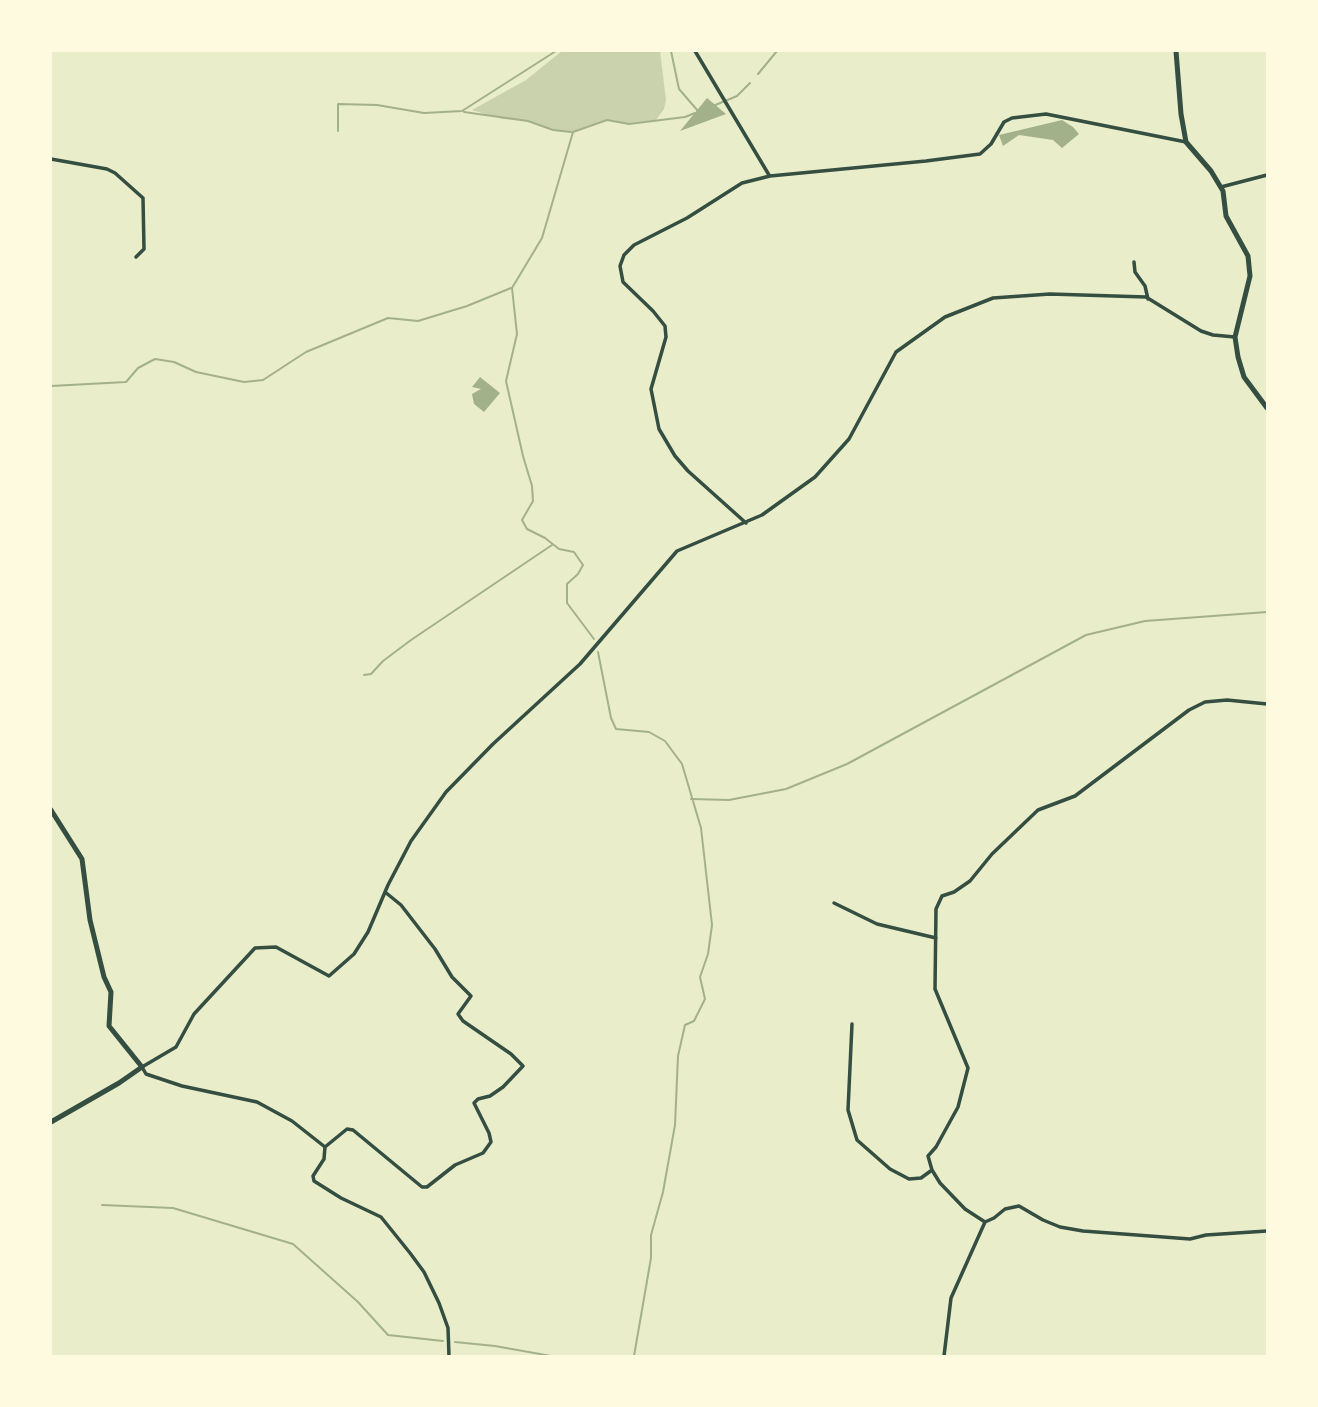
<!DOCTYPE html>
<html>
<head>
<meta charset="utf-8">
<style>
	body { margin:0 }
	#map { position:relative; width:1318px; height:1407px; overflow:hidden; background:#e9edc9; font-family:Cabin,sans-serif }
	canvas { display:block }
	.frame { position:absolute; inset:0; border:52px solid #fefae0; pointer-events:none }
</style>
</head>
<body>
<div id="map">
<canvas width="1318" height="1407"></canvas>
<div class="frame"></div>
</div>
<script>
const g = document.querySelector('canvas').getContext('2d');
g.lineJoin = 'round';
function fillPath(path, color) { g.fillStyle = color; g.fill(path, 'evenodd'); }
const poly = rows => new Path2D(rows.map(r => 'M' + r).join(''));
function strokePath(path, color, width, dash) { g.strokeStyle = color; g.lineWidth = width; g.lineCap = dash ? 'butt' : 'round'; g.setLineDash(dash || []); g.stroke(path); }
fillPath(poly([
	[562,51,660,51,666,100,664,109,656,120,629,124,607,120,573,132,553,130,528,121,502,119,472,110,526,80]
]), '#cad2ad');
fillPath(poly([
	[707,98,726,114,680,131],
	[1062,120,1073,127,1079,134,1062,148,1053,140,1019,135,1003,146,999,135],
	[480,377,500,393,484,412,474,404,472,394,481,389,472,387]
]), '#a3b18a');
strokePath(poly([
	[671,51,679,89,698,111],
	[758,74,777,51],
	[713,106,737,96,750,83],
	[464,112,528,121,553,130,571,132],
	[338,131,338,104,377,105,424,113,462,111,556,51],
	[51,386,126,382,138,368,155,359,174,362,196,372,244,382,263,380,306,352,388,318,418,321,467,306,511,288],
	[594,639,567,603,567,584,578,574,583,565,574,552,559,549,545,538,527,529,522,520,533,501,532,486,523,456,506,381,517,334,512,288,542,238,573,132,607,120,629,124,685,117,695,113],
	[598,652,611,718,616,729,649,732,665,741,682,764,701,828,712,925,708,954,700,977,705,999,694,1021,685,1025,678,1056,675,1125,663,1192,651,1235,651,1258,634,1356],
	[364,675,371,674,383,661,411,640,552,545],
	[691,799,729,800,786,789,847,764,1086,635,1145,621,1267,612],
	[102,1205,173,1208,293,1244,358,1302,388,1335,443,1341],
	[455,1342,495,1346,551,1356]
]), '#a3b18a', 2);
strokePath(poly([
	[695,51,769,175],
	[51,159,107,169,115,173,143,198,144,249,136,257],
	[1221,187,1267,175],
	[1134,262,1135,272,1145,286,1148,299],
	[746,523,688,471,675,456,659,429,651,389,666,337,665,326,653,311,623,282,620,266,624,255,634,245,687,218,742,183,770,176,926,161,980,154,991,144,1004,122,1012,118,1046,114,1186,142],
	[1267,704,1227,700,1205,702,1189,710,1075,796,1038,810,992,854,970,881,954,892,942,896,936,909,935,989,968,1068,958,1107,936,1147,928,1156,932,1170,940,1183,965,1209,985,1222,994,1218,1005,1209,1019,1206,1043,1220,1060,1227,1083,1231,1190,1239,1206,1235,1267,1231],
	[834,903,877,924,936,938],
	[852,1024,848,1110,857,1140,890,1169,909,1179,921,1178,932,1170],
	[325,1147,347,1129,353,1130,422,1187,427,1187,455,1165,483,1153,491,1142,489,1133,474,1103,478,1099,490,1096,503,1087,523,1066,511,1054,463,1021,458,1014,471,996,452,977,435,949,401,905,385,892],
	[449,1356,448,1328,439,1303,424,1272,410,1253,381,1217,341,1198,314,1181,313,1176,324,1159,325,1147,292,1121,257,1102,182,1086,146,1074,142,1067,176,1047,194,1014,255,948,276,947,329,976,354,954,368,932,388,885,411,841,446,792,493,744,580,664,677,551,762,515,815,477,849,439,896,352,945,317,993,298,1050,294,1146,297,1201,331,1213,335,1235,337],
	[944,1356,951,1298,985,1222]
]), '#344e41', 3.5);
strokePath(poly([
	[1176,51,1181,114,1186,142,1211,171,1223,191,1226,216,1248,256,1250,276,1235,337,1238,357,1244,377,1267,408],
	[51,810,82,859,90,920,104,977,111,992,109,1026,142,1067,119,1083,51,1122]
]), '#344e41', 5);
</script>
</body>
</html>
